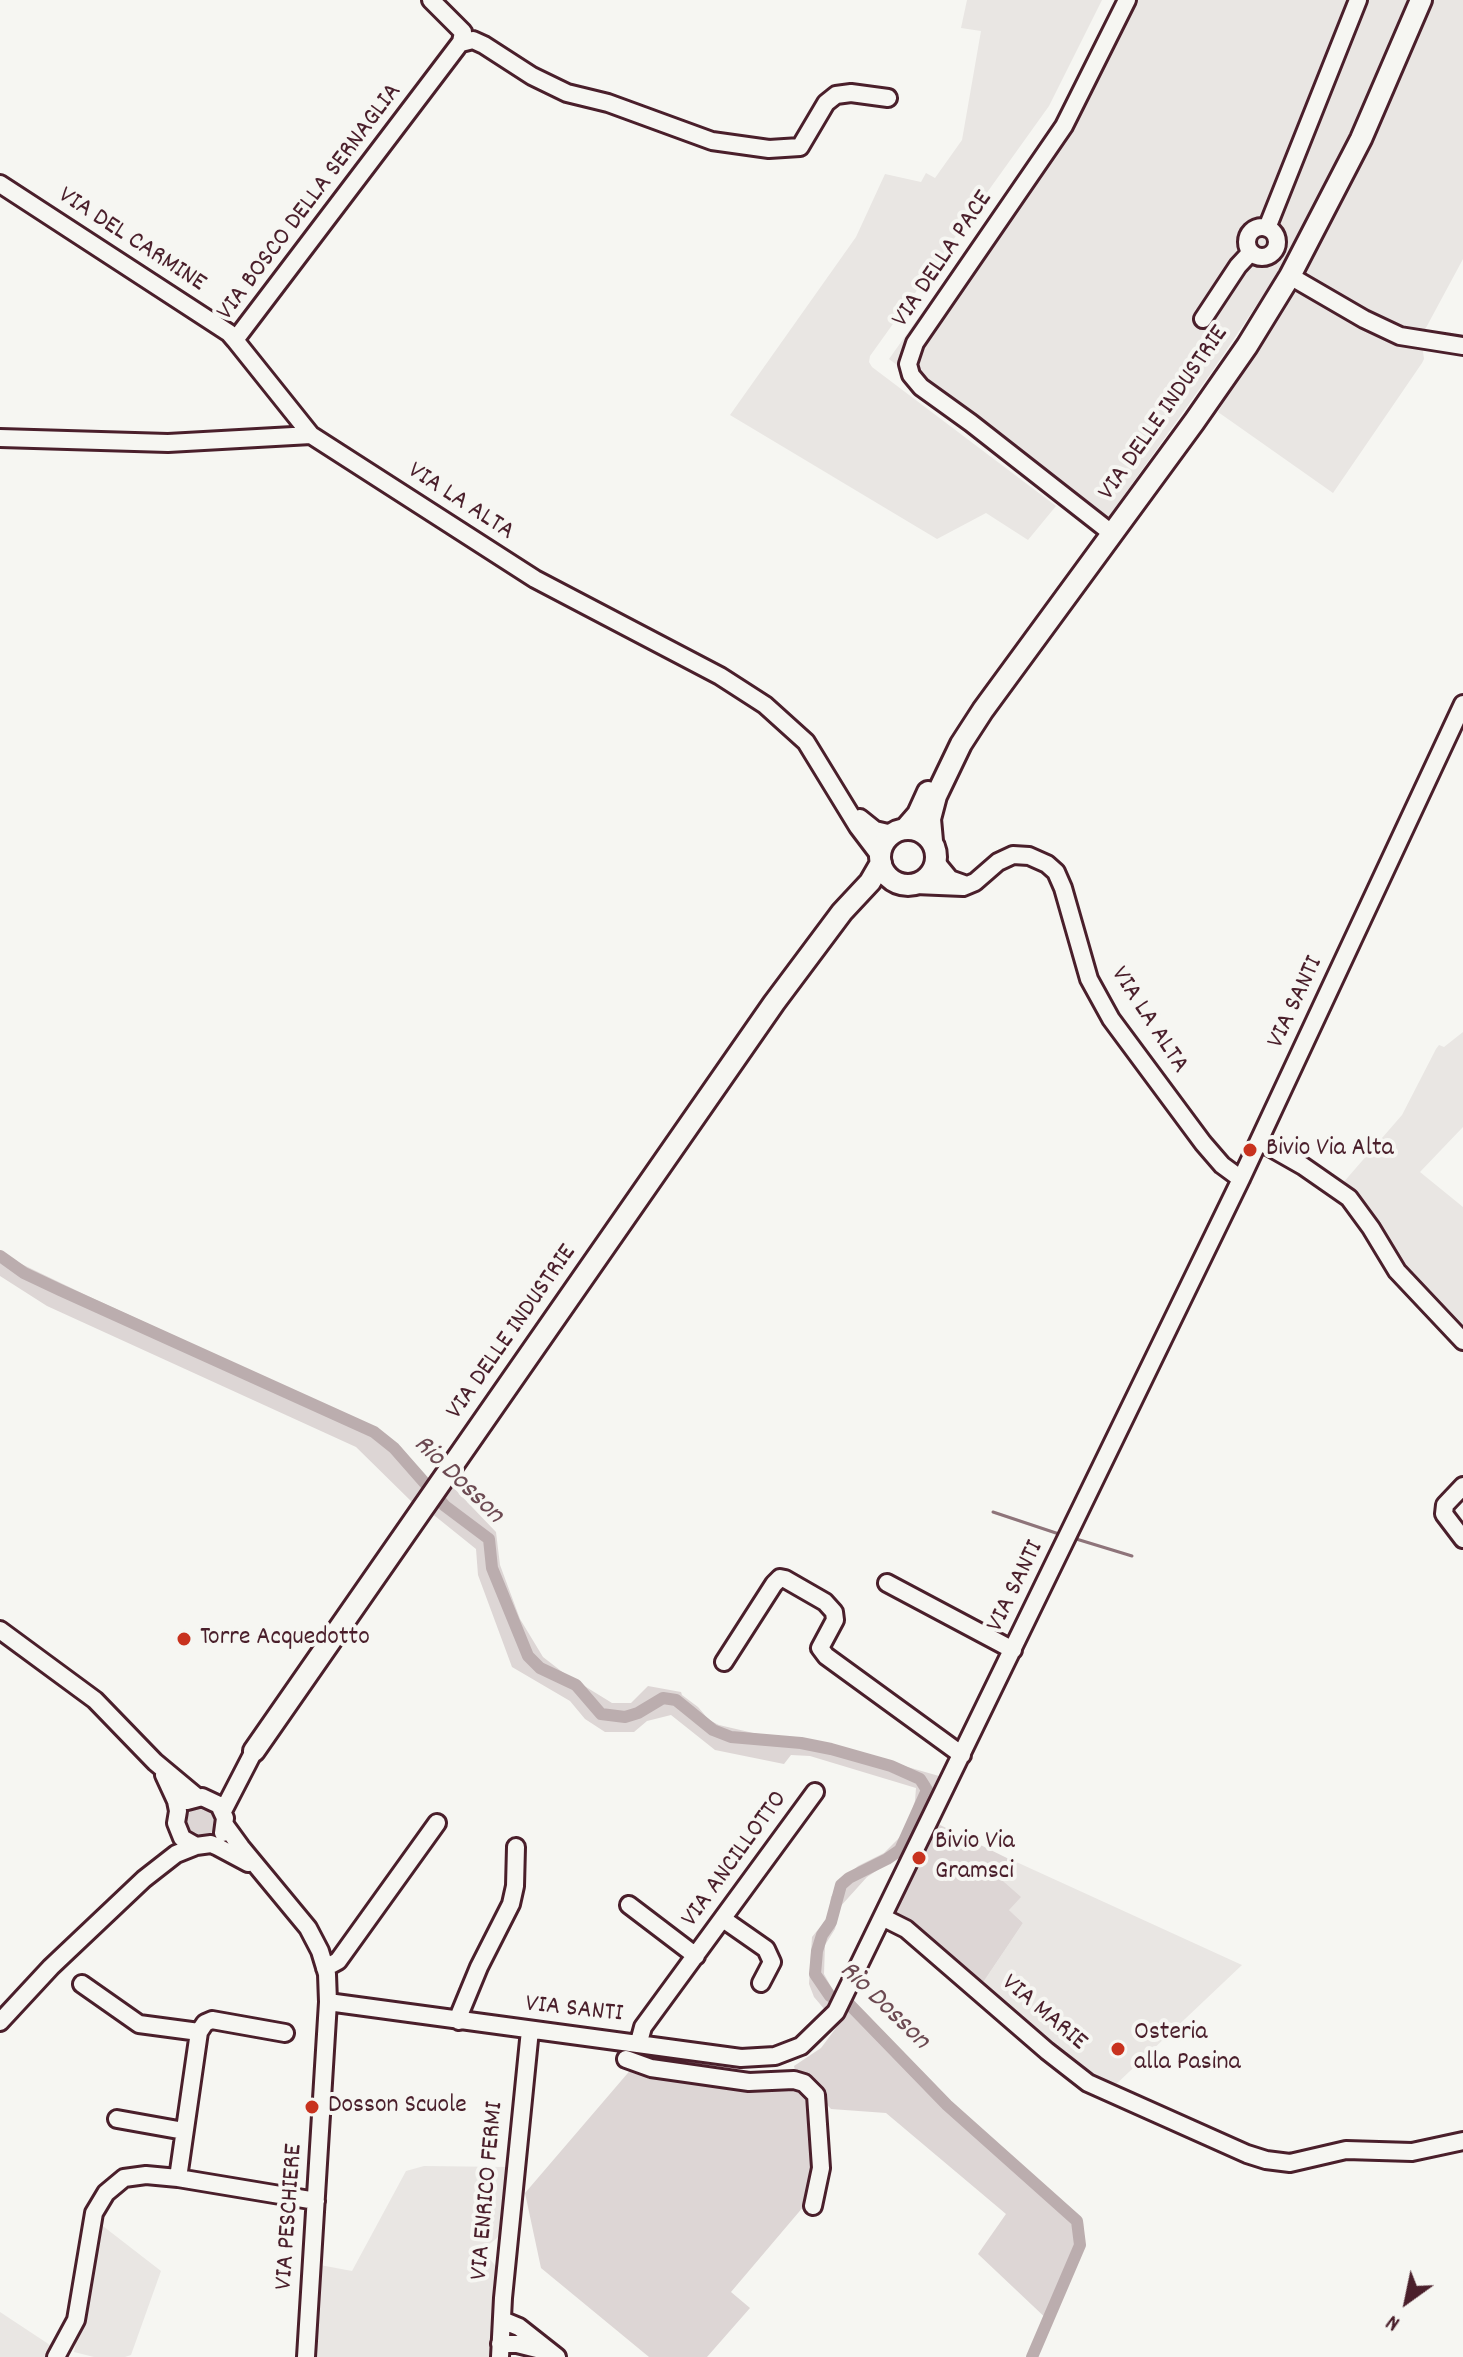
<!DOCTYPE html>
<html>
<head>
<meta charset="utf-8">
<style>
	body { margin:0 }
	#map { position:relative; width:1463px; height:2357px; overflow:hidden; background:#f6f6f2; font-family:Dekko,sans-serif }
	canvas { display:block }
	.north { position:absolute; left:1367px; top:2261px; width:80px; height:80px; -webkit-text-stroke:6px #f6f6f2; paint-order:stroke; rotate:213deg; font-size:22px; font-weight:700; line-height:32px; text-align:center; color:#4a1f2b }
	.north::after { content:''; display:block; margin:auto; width:28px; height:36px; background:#4a1f2b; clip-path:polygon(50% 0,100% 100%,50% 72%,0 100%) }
</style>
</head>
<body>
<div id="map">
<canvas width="1463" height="2357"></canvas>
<div class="north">N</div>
</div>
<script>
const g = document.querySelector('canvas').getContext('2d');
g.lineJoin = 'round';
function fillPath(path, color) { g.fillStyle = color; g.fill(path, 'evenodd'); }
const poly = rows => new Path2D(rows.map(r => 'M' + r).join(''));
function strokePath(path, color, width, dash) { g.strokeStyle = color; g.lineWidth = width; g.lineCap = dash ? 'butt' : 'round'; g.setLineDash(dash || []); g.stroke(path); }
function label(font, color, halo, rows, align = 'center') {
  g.font = font + ' Dekko,sans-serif'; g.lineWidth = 8; g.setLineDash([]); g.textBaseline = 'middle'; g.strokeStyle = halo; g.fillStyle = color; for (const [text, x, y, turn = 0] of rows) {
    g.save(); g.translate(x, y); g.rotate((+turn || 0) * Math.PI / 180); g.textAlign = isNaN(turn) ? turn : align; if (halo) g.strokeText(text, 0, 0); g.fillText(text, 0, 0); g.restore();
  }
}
fillPath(poly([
	[967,0,1102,0,1049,106,870,356,869,362,872,367,1056,506,1028,540,986,513,937,539,730,415,856,237,885,174,921,182,926,173,935,178,962,140,981,31,961,28],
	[1120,0,1407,0,1372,88,1305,223,1268,288,1215,367,1105,522,889,359,1063,114],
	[1428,0,1463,0,1463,259,1421,337,1424,359,1422,363,1333,493,1218,412,1290,281],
	[1463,1032,1463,1127,1420,1172,1463,1207,1463,1333,1436,1310,1342,1184,1402,1115,1436,1049,1439,1045,1444,1047],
	[1012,1860,1242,1965,1111,2089,1092,2080,980,1987,1023,1923,984,1887],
	[424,2166,509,2167,502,2234,482,2250,500,2271,494,2357,315,2357,320,2265,352,2271,406,2171],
	[99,2223,161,2271,131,2355,125,2357,94,2357,74,2352],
	[0,2312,53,2347,46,2357,0,2357]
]), '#e9e6e3');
fillPath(poly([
	[0,1250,11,1259,88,1296,381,1431,401,1447,431,1483,415,1505,356,1447,47,1306,0,1276],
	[450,1484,496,1532,500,1565,520,1619,543,1657,565,1674,612,1703,631,1703,648,1686,681,1692,682,1695,698,1707,709,1720,719,1725,766,1736,813,1740,939,1776,902,1854,867,1877,839,1908,835,1929,825,1945,824,1974,835,1994,825,2010,814,1997,809,1984,812,1937,828,1917,831,1897,841,1880,858,1866,884,1853,905,1832,915,1801,916,1788,810,1756,791,1755,784,1764,715,1750,671,1715,647,1721,634,1732,605,1732,585,1719,570,1701,512,1667,478,1575,476,1549,430,1512],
	'186 1822a15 15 0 1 1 30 0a15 15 0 1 1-30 0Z',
	[938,1824,1015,1862,1011,1860,996,1875,1021,1897,1009,1910,1023,1923,980,1987,894,1916],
	[851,2008,931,2082,952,2105,1083,2222,1085,2246,1051,2323,978,2254,1006,2214,886,2113,831,2109,795,2070,794,2066,821,2048],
	[633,2067,801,2084,815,2096,816,2177,804,2206,731,2292,750,2308,707,2357,649,2357,541,2268,525,2193]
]), '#ddd6d5');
strokePath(poly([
	[993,1512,1062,1535],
	[1073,1538,1132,1556]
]), '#8e747a', 3);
strokePath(poly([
	[0,1256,24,1273,60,1290,374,1432,394,1448,445,1506,489,1539,492,1568,528,1656,540,1668,576,1685,601,1714,625,1717,638,1713,663,1698,676,1700,713,1730,731,1737,801,1743,831,1749,891,1766,920,1779,927,1790,900,1850,887,1859,849,1878,841,1885,831,1922,822,1935,817,1951,815,1974,830,1996,849,2004,947,2105,1077,2221,1080,2245,1032,2357]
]), '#bbadae', 12);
const minor = poly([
	[461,43,473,40,484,45,532,76,567,93,608,103,712,141,769,149,800,147,826,103,836,95,851,93,888,98],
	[0,184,229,333,235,340],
	'1247 242a15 15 0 1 1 30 0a15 15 0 1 1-30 0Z',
	[1267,228,1358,0],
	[1290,276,1364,319,1400,336,1463,346],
	[1203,319,1238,266,1251,252],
	[311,435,235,340,461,42,463,32,431,0],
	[0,438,168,443,311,435,535,579,720,676,765,705,806,742,858,827,880,856],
	[1105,528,971,423,921,387,911,375,908,364,915,343,1064,126,1127,0],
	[860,818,875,830,892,834],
	[936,862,950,879,964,884],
	[915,885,963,887,975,882,998,862,1013,855,1029,856,1047,864,1056,872,1063,888,1089,979,1111,1019,1203,1143,1222,1165,1241,1179],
	[1259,1141,1303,1166,1349,1198,1371,1228,1397,1271,1463,1341],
	[1463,1486,1445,1505,1444,1514,1463,1539],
	[887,1583,1013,1650],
	[0,1630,95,1700,155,1762,197,1797],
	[724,1662,774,1584,780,1578,785,1579,825,1602,834,1612,835,1620,820,1648,826,1656,962,1755],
	[164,1775,176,1801,178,1811,176,1823,182,1838,196,1846,211,1844,218,1847,248,1863],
	[187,1801,202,1797,219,1805,225,1818,223,1833],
	[223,1811,254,1751],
	[225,1825,241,1847,308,1928,320,1951,327,1974,328,2002,306,2357],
	[629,1905,696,1956],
	[884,1918,906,1929,1047,2051,1088,2083,1247,2154,1266,2160,1290,2163,1346,2150,1412,2152,1463,2141],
	[723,1919,766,1949,772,1962,761,1983],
	[325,1968,338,1961,437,1823],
	[82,1984,139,2024,199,2032,205,2023,212,2020,285,2033],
	[328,2002,741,2058,775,2056,801,2046,836,2012,1241,1179,1463,704],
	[459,2021,460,2013,479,1967,511,1904,515,1886,516,1847],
	[0,2022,51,1967,144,1879,176,1854,196,1846],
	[639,2042,643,2027,815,1792],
	[626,2059,651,2068,749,2082,794,2080,804,2083,816,2095,821,2168,813,2206],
	[117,2119,184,2131],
	[178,2178,199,2032],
	[502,2320,519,2327,557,2357],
	[500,2344,517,2344,545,2351],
	[56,2357,76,2320,94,2213,106,2193,124,2178,146,2175,178,2178,316,2201],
	[500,2357,503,2298,530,2030]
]);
const major = poly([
	'880 857a28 28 0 1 1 56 0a28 28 0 1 1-56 0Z',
	[905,829,918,814,928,792],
	[932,841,930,819,936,796,961,744,983,710,1194,422,1247,346,1290,276,1361,139,1421,0],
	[254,1751,774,1003,842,912,870,882,881,863]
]);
strokePath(minor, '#4a1f2b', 22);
strokePath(major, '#4a1f2b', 26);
strokePath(minor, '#f6f6f2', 16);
strokePath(major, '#f6f6f2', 20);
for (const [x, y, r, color] of [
	[1250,1150,8,"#c8321e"],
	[184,1639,8,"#c8321e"],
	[919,1858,8,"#c8321e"],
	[1118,2049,8,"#c8321e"],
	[312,2107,8,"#c8321e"]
]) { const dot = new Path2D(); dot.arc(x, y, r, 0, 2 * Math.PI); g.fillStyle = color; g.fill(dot); strokePath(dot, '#f6f6f2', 3); }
label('26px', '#4a1f2b', '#f6f6f2', [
	["VIA BOSCO DELLA SERNAGLIA",311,203,-53],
	["VIA DEL CARMINE",131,241,33],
	["VIA DELLA PACE",944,260,-56],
	["VIA DELLE INDUSTRIE",1165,414,-55],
	["VIA LA ALTA",460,503,33],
	["VIA SANTI",1297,1003,-65],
	["VIA LA ALTA",1148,1021,57],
	["VIA DELLE INDUSTRIE",513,1333,-55],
	["VIA SANTI",1017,1587,-64],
	["VIA ANCILLOTTO",736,1860,-54],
	["VIA SANTI",574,2011,6],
	["VIA MARIE",1043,2014,40],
	["VIA ENRICO FERMI",489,2191,-85],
	["VIA PESCHIERE",291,2217,-86]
]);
label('26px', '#4a1f2b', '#f6f6f2', [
	["Bivio Via Alta",1266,1150],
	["Torre Acquedotto",200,1639],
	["Bivio Via",935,1843],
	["Gramsci",935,1873],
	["Osteria",1134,2034],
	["alla Pasina",1134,2064],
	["Dosson Scuole",328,2107]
], 'left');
label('italic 28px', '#6c4a52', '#f6f6f2', [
	["Rio Dosson",457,1481,44],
	["Rio Dosson",883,2007,44]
]);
</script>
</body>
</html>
